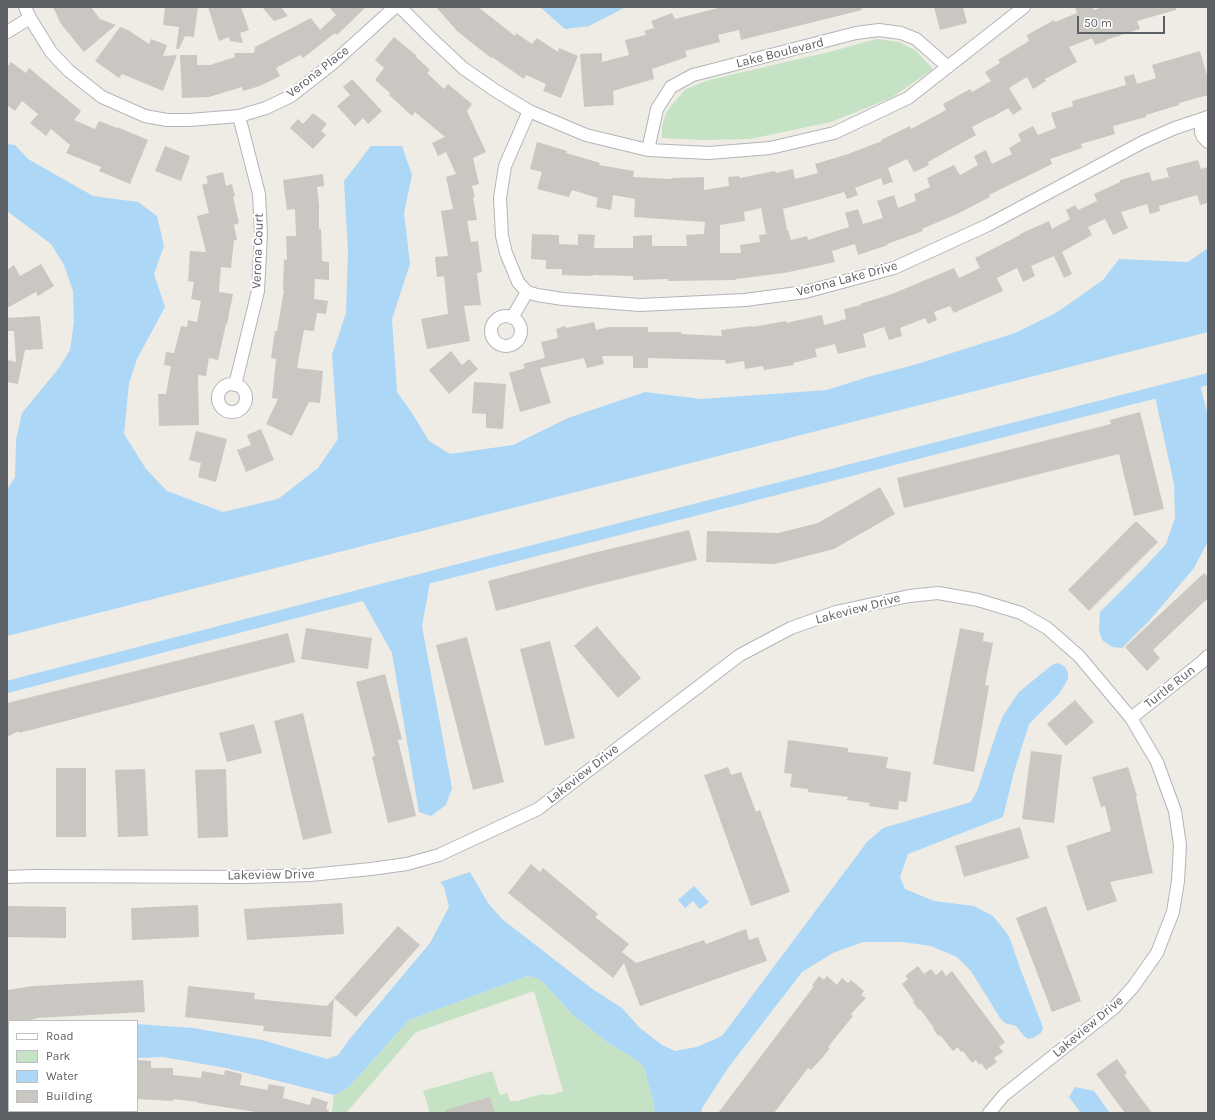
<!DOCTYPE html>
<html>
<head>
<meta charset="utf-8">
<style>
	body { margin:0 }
	#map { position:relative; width:1215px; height:1120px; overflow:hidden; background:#eeece5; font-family:Karla,sans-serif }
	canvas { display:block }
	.frame { position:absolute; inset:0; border:8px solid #5d6064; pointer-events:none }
	.legend { position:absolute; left:8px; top:1020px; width:130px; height:92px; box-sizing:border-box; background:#fff; border:1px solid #bebfc1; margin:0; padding:5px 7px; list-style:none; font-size:12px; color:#5d6064 }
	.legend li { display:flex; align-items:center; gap:8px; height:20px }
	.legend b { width:20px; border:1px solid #bebfc1 }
	.scale { position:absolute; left:1077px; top:16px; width:88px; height:18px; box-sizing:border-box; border:2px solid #5d6064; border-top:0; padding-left:5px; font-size:12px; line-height:14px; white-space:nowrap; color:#5d6064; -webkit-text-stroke:3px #fff; paint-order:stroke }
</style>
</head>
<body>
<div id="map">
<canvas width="1215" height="1120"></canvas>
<div class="frame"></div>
<ul class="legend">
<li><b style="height:5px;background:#fff"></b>Road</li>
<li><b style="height:11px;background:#c5e3c4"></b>Park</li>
<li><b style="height:11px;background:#acd7f7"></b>Water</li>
<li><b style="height:11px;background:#cac7c2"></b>Building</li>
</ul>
<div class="scale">50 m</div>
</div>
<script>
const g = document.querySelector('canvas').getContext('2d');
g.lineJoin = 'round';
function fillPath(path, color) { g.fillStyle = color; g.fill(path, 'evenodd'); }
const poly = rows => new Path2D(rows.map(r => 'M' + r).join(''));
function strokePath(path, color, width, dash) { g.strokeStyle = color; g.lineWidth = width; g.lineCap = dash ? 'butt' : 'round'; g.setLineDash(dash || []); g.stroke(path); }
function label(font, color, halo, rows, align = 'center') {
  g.font = font + ' Karla,sans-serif'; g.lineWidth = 4; g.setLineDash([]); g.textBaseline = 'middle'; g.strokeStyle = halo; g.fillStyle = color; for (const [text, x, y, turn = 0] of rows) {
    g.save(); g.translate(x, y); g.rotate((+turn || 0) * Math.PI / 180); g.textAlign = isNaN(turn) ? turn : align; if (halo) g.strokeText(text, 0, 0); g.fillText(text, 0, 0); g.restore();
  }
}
fillPath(poly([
	[876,39,899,42,915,50,933,69,891,98,831,122,750,139,705,140,662,138,662,126,666,113,671,106,686,89,709,80,833,51],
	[527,976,540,979,572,1014,608,1043,632,1057,644,1067,653,1101,655,1113,430,1113,423,1091,492,1071,500,1095,507,1093,510,1101,517,1101,542,1094,551,1095,563,1091,534,991,416,1032,346,1113,332,1113,334,1095,349,1087,409,1020]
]), '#c5e3c4');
fillPath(poly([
	[540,7,626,7,589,26,565,29],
	[7,144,15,145,28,159,93,196,138,202,157,216,164,246,154,274,165,307,137,359,129,383,124,434,146,469,167,491,223,512,278,499,318,468,338,439,332,355,346,313,348,251,344,181,371,146,402,146,412,175,404,213,410,264,392,319,397,392,412,413,429,441,450,454,513,445,568,418,645,392,701,399,827,390,871,376,914,365,1015,333,1056,313,1103,280,1119,259,1188,262,1208,248,1208,332,7,636,7,490,15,477,16,440,22,413,59,368,70,350,74,321,73,291,64,265,51,244,7,211],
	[1199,381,1208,416,1208,541,1194,568,1149,621,1122,648,1112,647,1102,640,1099,630,1100,612,1143,569,1166,544,1175,518,1174,484,1154,392],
	[431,577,422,626,452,788,446,805,431,816,419,812,392,653,360,596],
	[1058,663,1064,666,1068,672,1068,679,1059,694,1029,724,1014,772,1003,817,908,854,900,877,905,889,934,901,974,906,993,916,1009,936,1020,968,1042,1025,1043,1029,1041,1033,1033,1038,1028,1039,1025,1037,1016,1026,1005,1023,1000,1018,971,971,957,957,931,946,903,942,863,942,833,953,802,972,728,1068,702,1108,701,1113,655,1113,653,1101,644,1067,632,1057,608,1043,572,1014,540,979,527,976,409,1020,349,1087,334,1095,226,1068,163,1057,137,1058,137,1024,193,1028,262,1040,327,1059,338,1055,348,1041,430,943,449,907,444,887,440,882,470,872,488,903,502,919,591,988,622,1008,640,1028,662,1045,675,1051,697,1047,722,1036,867,842,883,828,971,802,977,791,998,728,1004,714,1019,692,1052,665],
	[694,886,709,902,700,909,693,901,685,908,678,900],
	[1075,1087,1094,1091,1110,1113,1081,1113,1069,1097]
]), '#acd7f7');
strokePath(poly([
	[7,687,431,577,1208,379]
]), '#acd7f7', 12);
fillPath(poly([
	[53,7,91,7,100,19,116,25,84,52,61,24],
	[165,7,198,7,194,37,185,36,179,49,176,49,179,27,163,25],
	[208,7,241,7,249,30,240,33,243,43,230,41,229,37,219,41],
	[262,7,281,7,288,16,274,21],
	[329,7,366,7,337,35,335,33,303,58,300,55,276,68,280,76,260,86,243,91,242,87,209,97,182,98,180,55,197,55,197,65,210,65,235,57,234,53,254,53,255,47,311,18,320,30,336,15],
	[436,7,478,7,515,36,516,33,532,44,537,38,558,52,559,48,578,56,561,98,543,91,546,84,526,75,524,79,492,57,491,58,457,31],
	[722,7,861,7,862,10,741,40,739,30,718,35,720,42,685,51,687,57,652,69,654,79,613,91,614,105,584,107,580,54,602,53,602,62,629,55,625,40,646,35,644,31,654,28,651,21,672,13,675,19],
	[934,7,963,7,967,23,940,30],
	[1075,7,1092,7,1094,10,1103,7,1176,7,1176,10,1137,21,1140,29,1106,40,1106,41,1095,45,1092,38,1069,47,1077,62,1045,79,1046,81,1033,89,1027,77,1009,88,1022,109,1013,115,1008,108,991,118,991,117,972,127,976,135,928,162,929,165,914,172,907,159,888,168,893,182,883,185,881,178,855,188,858,195,847,199,844,192,821,199,783,209,787,230,788,230,791,240,807,236,808,240,849,227,845,213,858,209,863,224,883,218,877,201,894,195,898,208,916,201,914,194,930,187,927,178,954,165,960,175,978,165,974,156,986,150,992,164,1012,154,1009,148,1021,141,1018,134,1033,126,1038,135,1056,128,1051,113,1073,106,1072,101,1126,85,1124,77,1134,74,1137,84,1156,78,1152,65,1200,51,1208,79,1208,95,1179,103,1179,105,1146,115,1146,117,1113,126,1115,134,1081,144,1082,148,1050,159,1052,164,989,195,990,197,957,214,922,229,923,231,887,244,888,245,858,255,855,244,832,251,835,262,822,265,784,273,736,279,736,280,668,281,668,279,633,280,633,276,593,275,593,276,562,275,562,269,546,269,546,260,531,259,532,234,559,235,559,244,578,245,578,234,595,235,594,248,633,248,633,236,652,235,652,246,687,246,686,235,704,234,705,222,634,217,635,199,613,195,611,210,596,207,598,198,572,190,569,197,537,189,542,172,530,169,537,142,567,151,566,153,600,163,599,165,634,171,633,177,672,179,672,178,704,177,704,190,729,186,728,177,739,176,740,178,775,171,776,173,793,169,795,179,818,173,815,164,848,154,882,141,881,140,910,126,911,129,946,110,943,104,970,89,972,92,991,81,985,72,1000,63,998,60,1029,41,1027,35,1054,20,1055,22,1077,13],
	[761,208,766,234,759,235,760,242,740,245,741,253,720,253,720,225,745,221,744,212],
	[120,27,128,30,149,44,151,39,167,45,163,56,177,55,163,91,122,74,119,78,95,61],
	[394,37,417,56,416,57,430,70,427,73,444,89,448,84,472,104,467,111,486,152,473,158,479,184,472,186,475,197,473,197,477,220,467,221,471,242,478,241,482,272,477,273,481,305,464,306,470,341,427,349,421,319,448,314,444,276,437,277,435,257,448,256,441,211,453,209,446,177,456,174,446,152,438,156,432,143,445,137,415,112,412,116,389,95,390,93,375,80,384,68,375,60],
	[11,62,26,73,29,68,81,111,74,120,95,129,99,121,117,128,117,127,148,140,130,184,99,171,101,167,66,153,70,145,51,129,46,136,30,123,38,114,22,101,15,111,7,105,7,67],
	[352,79,382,111,368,124,363,118,355,126,337,106,350,95,343,87],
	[313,113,327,124,321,131,326,135,313,149,290,128,298,119,303,124],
	[165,146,190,156,181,181,155,171],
	[1198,160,1201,169,1208,167,1208,203,1200,205,1197,195,1159,206,1160,211,1150,214,1147,204,1121,212,1128,228,1113,235,1105,219,1088,227,1092,235,1062,252,1072,274,1064,278,1054,256,1031,266,1035,276,1023,282,1017,268,997,278,1003,291,954,313,950,306,934,312,937,320,928,324,925,318,900,328,902,336,889,340,884,327,863,334,866,347,838,354,835,344,815,349,817,357,793,363,794,365,764,370,763,366,745,369,744,361,726,364,725,360,685,359,648,358,648,368,633,368,633,356,602,356,604,364,587,368,584,358,540,368,551,403,520,412,509,373,525,368,523,364,545,358,541,342,558,338,556,329,565,326,566,328,594,322,596,330,609,327,648,327,648,332,681,332,681,334,722,336,721,330,752,326,752,327,786,321,786,323,822,315,824,325,846,319,844,309,861,305,860,304,892,294,954,268,959,278,980,268,975,258,1020,235,1020,234,1049,221,1052,229,1070,219,1066,210,1075,205,1078,210,1097,201,1094,194,1120,182,1120,180,1149,172,1152,181,1169,177,1166,168],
	[223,172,226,186,232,184,235,196,233,197,239,223,234,225,237,240,234,240,231,268,221,267,219,292,233,294,227,324,226,324,218,360,209,358,206,376,198,375,199,425,159,426,158,394,166,394,171,366,164,365,166,352,174,353,181,326,187,327,188,320,197,322,201,301,191,299,194,282,188,281,190,251,206,252,197,216,209,213,202,185,208,183,206,176],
	[323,174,324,186,317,187,319,205,319,229,321,229,322,261,329,262,329,280,315,279,314,299,328,301,326,314,317,313,314,331,304,330,297,368,323,371,320,403,309,402,292,436,266,424,278,399,272,398,276,359,271,358,275,331,277,331,284,290,283,290,284,259,287,260,286,236,296,236,295,209,287,210,283,180],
	[41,264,54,286,38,296,36,292,7,308,7,270,14,265,20,276],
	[40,316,43,349,25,350,18,384,7,382,7,360,16,362,14,331,7,331,7,318],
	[451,351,462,365,469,359,478,369,449,394,429,370],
	[474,382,506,384,503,429,486,428,486,414,472,413],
	[1140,412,1164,509,1134,516,1119,454,904,508,897,478,1111,424,1110,420],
	[261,429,274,460,246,472,237,450,251,445,247,435],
	[196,431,227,439,216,482,198,477,201,463,189,460],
	[880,487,895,514,834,549,775,564,706,562,707,531,778,533,818,523],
	[1136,521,1158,542,1089,611,1068,590],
	[689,530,697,560,591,586,496,611,488,581,593,553],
	[1204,573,1208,577,1208,598,1153,650,1160,658,1147,671,1125,647],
	[597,626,641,678,618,698,574,646],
	[306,628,372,638,368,669,301,659],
	[960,628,984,633,983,641,993,643,985,685,989,686,974,772,933,764],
	[288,633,295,662,19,733,19,731,7,737,7,703],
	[467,637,504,782,473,790,436,645],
	[550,641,575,738,545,746,520,649],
	[385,674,402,739,398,740,416,816,388,823,372,757,375,756,356,682],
	[1075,700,1094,722,1066,746,1047,724],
	[303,713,332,833,303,840,274,721],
	[254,724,262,753,227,762,219,733],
	[788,740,848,748,848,752,888,757,886,768,911,772,907,802,899,801,898,810,869,806,870,803,847,800,848,797,808,792,808,789,790,787,792,774,784,773],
	[1031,751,1062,755,1054,823,1022,819],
	[728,767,731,775,741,772,756,812,760,810,790,892,751,906,704,775],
	[1128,767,1137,796,1136,797,1153,873,1110,882,1117,901,1087,911,1066,846,1111,831,1105,806,1101,807,1092,777],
	[56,768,86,768,86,837,56,837],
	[145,769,148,836,118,837,115,770],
	[226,769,228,837,198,838,195,770],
	[1020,827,1029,858,964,877,955,846],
	[531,864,540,872,543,868,598,914,595,917,629,944,622,952,636,963,704,940,706,944,746,929,749,940,758,937,767,961,640,1006,624,963,613,978,508,893],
	[342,903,344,934,247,940,244,909],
	[198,905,199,937,132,940,131,908],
	[7,906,66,907,66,938,7,937],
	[1046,906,1081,1001,1052,1012,1016,918],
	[398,926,420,945,356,1017,334,998,331,1037,263,1031,264,1026,185,1017,188,986,255,993,254,999,327,1006],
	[918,966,924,974,931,969,936,975,942,970,946,976,952,971,1005,1042,999,1047,1003,1052,994,1058,997,1062,986,1070,981,1063,979,1065,976,1060,972,1063,963,1051,961,1052,958,1047,953,1051,940,1035,938,1036,933,1028,934,1028,920,1009,919,1010,913,1002,914,1001,902,984,908,979,905,976],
	[819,976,824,980,827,976,837,985,842,978,848,983,851,980,864,991,861,995,866,998,851,1014,853,1016,828,1047,830,1048,823,1057,811,1070,808,1068,774,1113,718,1113,814,986,812,985],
	[143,980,145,1012,36,1018,36,1019,24,1021,7,1021,7,990,33,986],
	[1117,1059,1127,1073,1124,1075,1152,1113,1125,1113,1096,1074],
	[137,1060,151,1061,151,1068,173,1068,173,1075,201,1078,202,1071,224,1075,225,1070,242,1074,240,1085,267,1090,269,1084,285,1087,283,1098,310,1105,312,1097,328,1102,326,1109,329,1110,328,1113,262,1113,198,1103,198,1102,173,1099,173,1101,137,1099],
	[490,1097,495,1113,445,1113,445,1110]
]), '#cac7c2');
const minor = poly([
	[25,7,30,18,51,52,69,71,102,97,145,116,167,120,189,120,239,116,266,108,291,96,333,63,395,7],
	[400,7,430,37,463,68,496,91,529,111,586,135,648,150,709,153,770,148,834,133,908,98,1024,7],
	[7,32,30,18],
	[529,111,505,166,500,198,502,236,506,253,518,282,527,292,537,295,563,299,640,305,745,300,805,292,894,268,988,225,1143,142,1175,128,1208,117],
	[1206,118,1201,126,1201,132,1203,137,1208,142],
	[648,150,657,109,671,87,693,75,856,33,879,30,901,33,916,39,948,67],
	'491 331a15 15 0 1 1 30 0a15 15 0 1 1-30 0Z',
	[512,318,527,292],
	'218 398a14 14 0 1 1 28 0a14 14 0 1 1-28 0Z',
	[235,385,258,291,261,234,259,194,239,116],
	[1131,718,1202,662,1208,656],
	[7,877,33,876,246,877,310,875,371,869,407,864,439,855,538,809,740,655,791,628,836,612,909,596,938,593,978,600,1021,613,1047,628,1079,656,1131,718,1157,762,1175,811,1180,845,1178,881,1173,912,1157,953,1133,987,1114,1008,1004,1095,989,1113]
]);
strokePath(minor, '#b2b5b9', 14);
strokePath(minor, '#fff', 12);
label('13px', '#5d6064', '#fff', [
	["Lake Boulevard",780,53,-14],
	["Verona Place",318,72,-38],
	["Verona Court",258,251,-88],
	["Verona Lake Drive",847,279,-15],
	["Lakeview Drive",858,609,-15],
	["Turtle Run",1170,687,-38],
	["Lakeview Drive",583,774,-38],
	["Lakeview Drive",271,875,-1],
	["Lakeview Drive",1088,1027,-40]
]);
</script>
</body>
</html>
